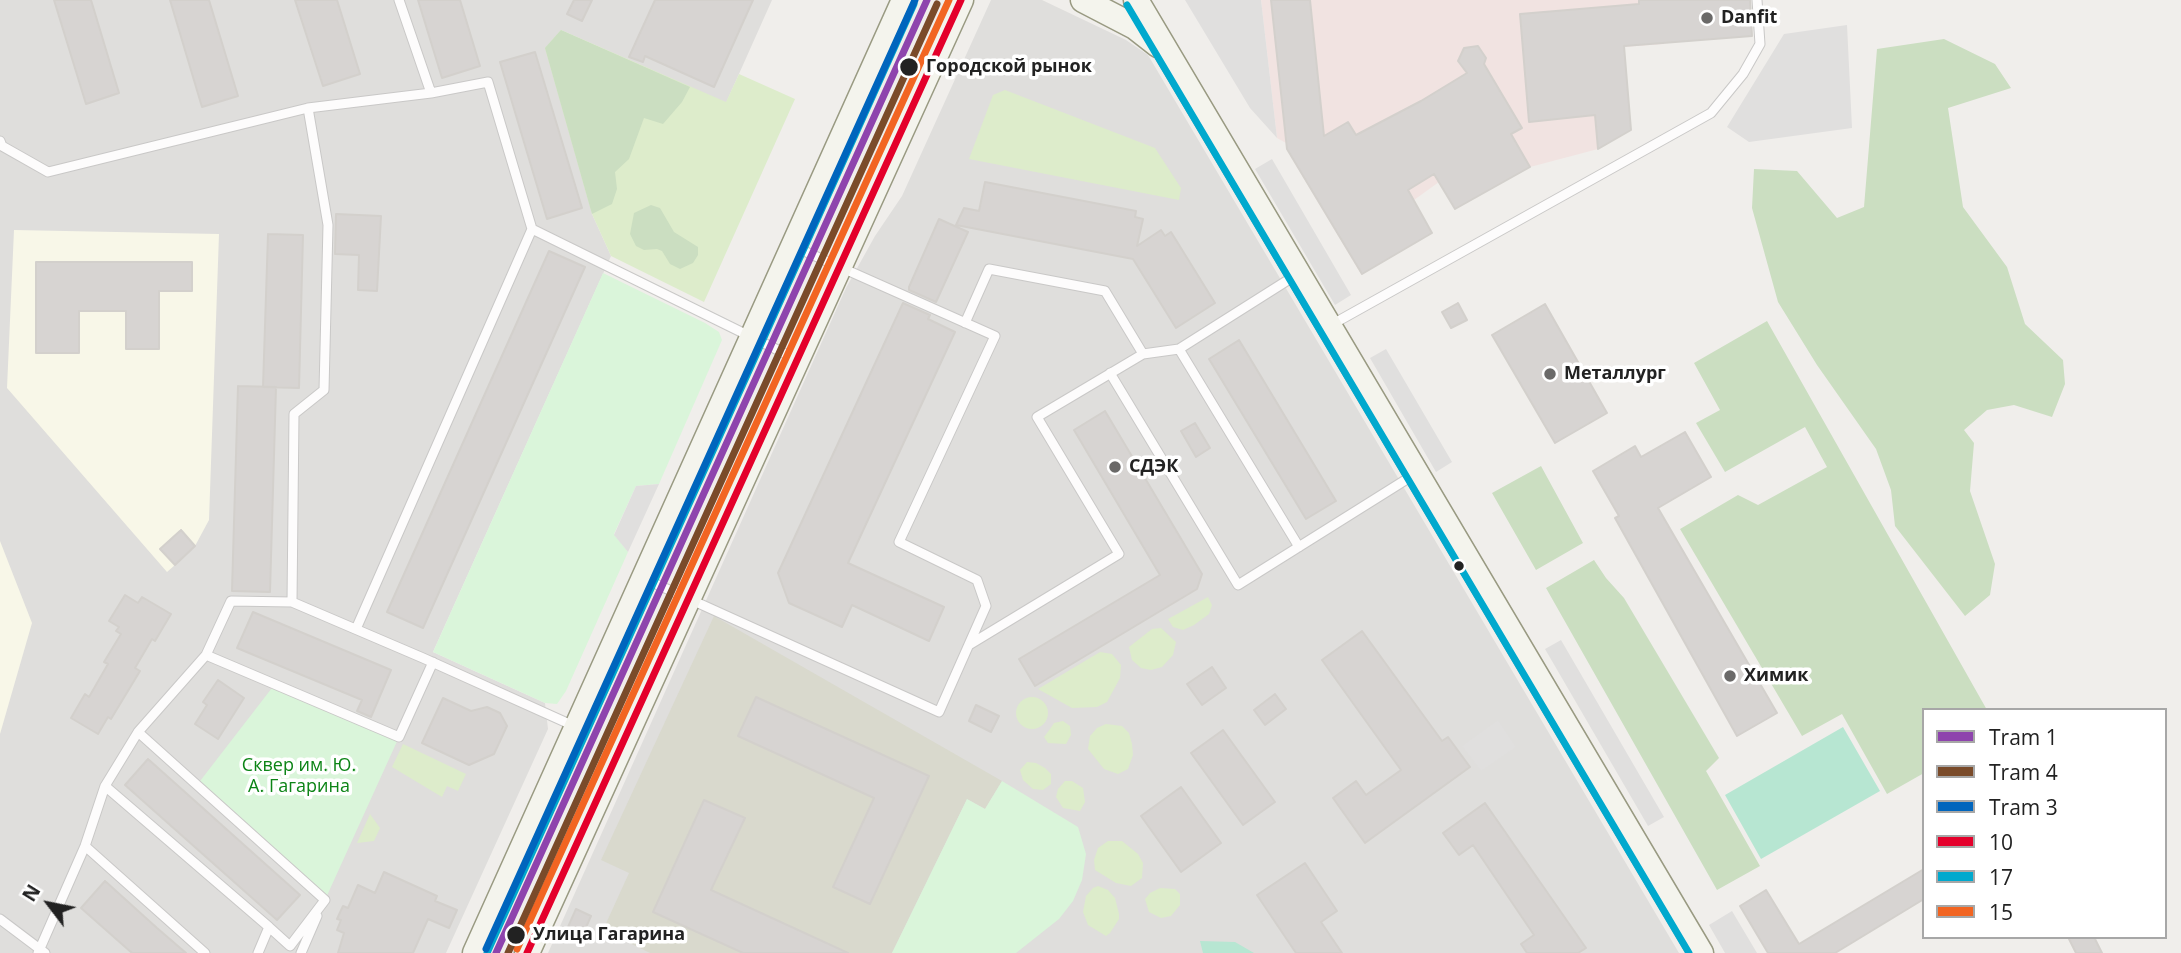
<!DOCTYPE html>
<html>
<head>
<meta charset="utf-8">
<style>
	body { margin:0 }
	#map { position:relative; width:2181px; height:953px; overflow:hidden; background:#f0eeeb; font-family:"Open Sans",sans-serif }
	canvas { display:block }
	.legend { position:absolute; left:1922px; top:708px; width:245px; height:231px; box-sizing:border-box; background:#fff; border:2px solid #a7a7a7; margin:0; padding:9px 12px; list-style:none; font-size:21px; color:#222 }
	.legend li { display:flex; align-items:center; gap:14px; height:35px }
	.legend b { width:35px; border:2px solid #a7a7a7 }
	.north { position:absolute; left:14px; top:869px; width:70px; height:70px; -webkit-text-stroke:5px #fff; paint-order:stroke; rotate:302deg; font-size:19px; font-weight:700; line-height:28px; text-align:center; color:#222 }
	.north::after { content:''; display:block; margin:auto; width:24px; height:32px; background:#222; clip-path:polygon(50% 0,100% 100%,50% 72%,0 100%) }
</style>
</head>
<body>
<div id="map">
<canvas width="2181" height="953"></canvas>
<ul class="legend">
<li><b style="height:9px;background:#8e44ad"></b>Tram 1</li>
<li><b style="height:9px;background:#7a4b2a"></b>Tram 4</li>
<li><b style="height:9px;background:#0065bd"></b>Tram 3</li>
<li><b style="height:9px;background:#e4002b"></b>10</li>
<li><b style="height:9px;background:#00a9ce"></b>17</li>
<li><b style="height:9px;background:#f26522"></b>15</li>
</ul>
<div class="north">N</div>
</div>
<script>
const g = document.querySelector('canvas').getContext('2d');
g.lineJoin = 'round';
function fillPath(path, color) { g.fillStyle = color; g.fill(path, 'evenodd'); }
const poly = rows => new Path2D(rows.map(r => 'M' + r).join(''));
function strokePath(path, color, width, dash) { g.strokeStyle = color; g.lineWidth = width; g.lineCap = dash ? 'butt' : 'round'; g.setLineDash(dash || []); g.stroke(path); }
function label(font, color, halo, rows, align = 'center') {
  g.font = font + ' "Open Sans",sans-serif'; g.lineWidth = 7; g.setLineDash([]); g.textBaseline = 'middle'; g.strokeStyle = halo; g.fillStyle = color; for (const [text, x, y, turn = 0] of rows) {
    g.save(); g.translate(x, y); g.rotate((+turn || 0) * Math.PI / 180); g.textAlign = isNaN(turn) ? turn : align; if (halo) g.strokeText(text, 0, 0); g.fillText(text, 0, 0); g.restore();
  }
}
fillPath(poly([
	[0,0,772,0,726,103,561,30,592,214,611,256,433,652,545,703,548,729,446,953,0,953],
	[991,0,1042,0,1126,40,1148,55,1679,953,548,953,846,288,875,236,902,196]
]), '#dfdedc');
fillPath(poly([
	[1261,0,1661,0,1664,44,1624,47,1631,130,1598,149,1530,167,1455,209,1439,182,1414,200,1432,233,1361,274,1291,157,1286,143,1277,138]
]), '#f1e3e1');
fillPath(poly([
	[14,230,219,234,209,520,195,546,181,531,161,550,175,565,167,572,7,388],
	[0,541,32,623,0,734]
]), '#f8f7e8');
fillPath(poly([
	[714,616,1002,781,985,809,967,799,892,953,650,953,603,930,629,873,601,860]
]), '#d9d9cd');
fillPath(poly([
	[561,30,726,102,739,74,795,99,704,302,611,256,592,214,545,48],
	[1005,90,1155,148,1181,188,1179,200,969,159,993,95],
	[1208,597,1212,605,1209,614,1194,625,1183,630,1173,627,1168,619],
	[1161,628,1176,642,1173,655,1162,667,1151,670,1141,668,1132,660,1129,647,1152,629],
	[1100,652,1112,654,1121,665,1120,678,1107,702,1097,707,1072,708,1038,689],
	'1016 713a16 16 0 1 1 32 0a16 16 0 1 1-32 0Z',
	[1063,721,1070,726,1071,735,1066,744,1048,743,1044,737,1050,729,1054,723],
	[1106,724,1122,726,1129,733,1132,744,1133,755,1128,769,1118,774,1104,769,1088,749,1090,736,1097,728],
	[403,744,466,774,458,791,447,786,442,797,392,767],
	[1027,762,1036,763,1045,768,1051,774,1051,784,1043,790,1033,789,1023,780,1020,770],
	[1065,781,1072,781,1083,788,1085,802,1080,811,1063,808,1056,797,1058,789],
	[370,814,380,828,374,841,357,843],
	[1108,841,1122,841,1138,854,1143,863,1142,878,1131,886,1116,883,1095,870,1094,860,1098,848],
	[1098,886,1108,890,1115,898,1119,914,1119,919,1110,933,1106,936,1088,925,1083,912,1086,896,1093,888],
	[1160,888,1175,889,1180,894,1180,905,1171,916,1161,918,1149,912,1145,899,1150,893]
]), '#ddeccb');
fillPath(poly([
	[561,30,690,87,682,102,663,124,644,118,629,159,615,172,617,189,612,204,592,214,545,48],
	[1944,39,1995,64,2011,88,1948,108,1963,207,2007,267,2025,324,2063,360,2065,384,2052,417,2014,405,1987,410,1964,430,1974,443,1970,491,1995,564,1990,595,1965,616,1895,526,1891,490,1876,449,1817,365,1778,302,1752,208,1754,169,1797,171,1837,218,1864,207,1877,49],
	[651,205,660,208,674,232,698,247,698,255,693,263,680,269,670,264,662,251,657,249,644,250,636,246,630,234,634,213],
	[1767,321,1987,710,1924,710,1924,773,1887,794,1842,714,1802,736,1680,529,1738,495,1758,505,1827,467,1805,427,1725,472,1696,423,1720,410,1694,363],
	[1541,466,1583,543,1536,570,1492,493],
	[1594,560,1606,578,1624,598,1719,758,1706,771,1760,866,1717,890,1546,588]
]), '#cbdec1');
fillPath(poly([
	[603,273,705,323,719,332,722,340,659,484,636,486,614,534,628,552,566,691,557,704,545,703,433,652],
	[275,684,399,737,325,900,197,785],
	[1002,781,1078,827,1086,854,1082,880,1073,901,1059,919,1016,953,892,953,967,799,985,809]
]), '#daf5da');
fillPath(poly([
	[1843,727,1880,791,1761,859,1725,795],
	[1200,941,1235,942,1254,953,1203,953]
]), '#b7e6d2');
fillPath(poly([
	[1185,0,1261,0,1277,138,1250,108],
	[1847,25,1852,128,1749,142,1727,127,1784,34],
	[1272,159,1351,295,1335,305,1255,169],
	[1386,349,1452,462,1436,472,1370,358],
	[659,484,628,552,614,535,636,486],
	[1561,640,1664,817,1648,826,1545,649],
	[1498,720,1516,747,1481,771,1462,746],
	[1732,911,1757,953,1725,953,1709,925]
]), '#e0dfde');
const building = poly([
	[54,0,91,0,119,93,86,104,54,0],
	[170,0,209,0,238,96,202,107,170,0],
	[295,0,337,0,360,74,323,86,295,0],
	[418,0,460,0,480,66,442,78,418,0],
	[574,0,592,0,582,21,567,14,574,0],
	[655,0,753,0,714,87,645,56,643,62,629,57,655,0],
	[1271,0,1310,0,1324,136,1348,122,1356,135,1421,101,1467,73,1458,61,1464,48,1478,46,1486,58,1484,64,1522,128,1511,134,1530,167,1455,209,1434,174,1408,190,1432,233,1362,274,1287,149,1271,0],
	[1639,0,1750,0,1752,36,1624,46,1631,130,1598,149,1595,115,1529,122,1520,14,1639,4,1639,0],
	[535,52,582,208,547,219,500,62,535,52],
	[985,182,1136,211,1135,217,1143,219,1137,246,1161,230,1165,236,1171,232,1215,303,1176,328,1133,259,956,225,964,208,979,211,985,182],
	[336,214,381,216,377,291,358,290,359,255,335,254,336,214],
	[939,219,968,232,936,302,909,290,909,287,939,219],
	[268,234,303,235,299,388,263,387,268,234],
	[549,251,585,267,423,628,387,612,549,251],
	[36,262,192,262,192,291,159,291,159,349,126,349,126,311,79,311,79,353,36,353,36,262],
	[903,303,930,315,928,319,955,332,848,563,944,607,929,641,852,605,842,627,789,603,778,573,903,303],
	[1458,303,1467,320,1451,328,1442,312,1458,303],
	[1545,304,1607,413,1555,443,1492,335,1545,304],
	[1239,340,1336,501,1306,519,1209,359,1239,340],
	[238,386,276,387,270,592,232,591,238,386],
	[1105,411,1202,574,1197,589,1035,686,1019,659,1160,575,1074,430,1105,411],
	[1195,423,1210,448,1196,457,1181,431,1195,423],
	[1685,432,1711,477,1658,508,1777,713,1737,736,1615,518,1619,516,1593,471,1635,446,1641,457,1685,432],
	[181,530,195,546,175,565,160,549,181,530],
	[125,595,138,603,142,597,171,614,155,641,152,639,135,668,140,671,111,719,108,717,98,734,71,718,85,694,89,697,108,664,104,662,121,634,116,631,119,627,109,621,125,595],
	[253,612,391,670,371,717,357,711,362,700,237,648,253,612],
	[1362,631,1442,741,1448,737,1470,767,1365,843,1333,798,1356,781,1366,795,1401,770,1322,660,1362,631],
	[1212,667,1226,688,1202,705,1187,684,1212,667],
	[218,680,244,698,218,739,195,724,207,705,203,702,218,680],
	[1275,694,1286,709,1265,725,1254,710,1275,694],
	[756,697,929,776,870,904,833,887,874,798,738,736,756,697],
	[443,698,471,711,487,707,500,713,507,726,494,754,469,765,422,743,443,698],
	[976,705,999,716,991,732,969,721,976,705],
	[1223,730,1275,802,1243,825,1191,753,1223,730],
	[148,759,300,895,277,920,125,785,148,759],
	[1181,787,1221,843,1181,872,1141,816,1181,787],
	[704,800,745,818,711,890,848,953,743,953,653,912,704,800],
	[1485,803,1586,948,1578,953,1527,953,1521,944,1534,935,1473,845,1459,855,1443,833,1485,803],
	[1305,863,1337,911,1321,922,1342,953,1296,953,1257,895,1305,863],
	[1924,869,1924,899,1835,953,1768,953,1740,906,1766,890,1799,944,1924,869],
	[384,872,437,896,435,901,457,910,449,928,428,919,413,953,338,953,344,933,337,930,341,920,337,919,343,906,348,908,358,885,375,893,384,872],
	[105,881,157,928,186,953,132,953,81,908,105,881],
	[576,909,591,916,579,943,564,936,576,909],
	[2068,937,2094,937,2102,953,2076,953,2068,937]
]);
fillPath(building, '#d7d4d2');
strokePath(building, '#d3d0cc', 2);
const lane = poly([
	[399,0,431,93],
	[0,141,2,146,48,172,308,108,431,93,488,82,532,229,356,629],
	[532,229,794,358],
	[965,323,989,269,1105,291,1143,354],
	[1331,325,1711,113,1743,74,1760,44,1757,0],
	[1179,349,1299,547],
	[1110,373,1238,585,1415,474],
	[645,579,939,712,986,606,977,580,899,542,995,336,795,247],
	[292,602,294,414,324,390,328,225,308,108],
	[969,645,1119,554,1037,417,1143,354,1179,349,1296,275],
	[206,655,399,737,433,662],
	[138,732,325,900],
	[105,786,269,927,258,953],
	[85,846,205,953],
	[0,919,45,953],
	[269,927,290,946,325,900],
	[38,953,85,846,105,786,138,732,206,655,231,601,292,602,423,658,574,726],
	[301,953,317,916]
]);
const secondary = poly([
	[1083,0,1135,27,1158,45],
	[1136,0,1701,953],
	[475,953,904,0],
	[527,953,961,0]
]);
strokePath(lane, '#c9c8c7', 11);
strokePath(secondary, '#999a82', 27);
strokePath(lane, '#fdfcfc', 9);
strokePath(secondary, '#f4f4ed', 24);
strokePath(poly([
	[527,953,961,0]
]), '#e4002b', 7);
strokePath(poly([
	[1127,5,1689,953],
	[487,953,914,4]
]), '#00a9ce', 7);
strokePath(poly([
	[517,949,949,0]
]), '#f26522', 7);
strokePath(poly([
	[496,953,927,0]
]), '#8e44ad', 7);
strokePath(poly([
	[508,953,937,4]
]), '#7a4b2a', 7);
strokePath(poly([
	[486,949,915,0]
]), '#0065bd', 7);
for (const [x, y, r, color] of [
	[1707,18,7,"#6a6968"],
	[909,67,10,"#222"],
	[1550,374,7,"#6a6968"],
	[1115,467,7,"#6a6968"],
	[1459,566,6,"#222"],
	[1730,676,7,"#6a6968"],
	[516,935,10,"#222"]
]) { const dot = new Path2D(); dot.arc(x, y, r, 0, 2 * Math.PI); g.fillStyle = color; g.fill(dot); strokePath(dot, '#fff', 2.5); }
label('bold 18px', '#222', '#fff', [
	["Danfit",1721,18],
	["Металлург",1564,374],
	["СДЭК",1129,467],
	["Химик",1744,676]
], 'left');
label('bold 18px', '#222', '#fff', [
	["Городской рынок",926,67],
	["Улица Гагарина",533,935]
], 'left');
label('18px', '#0c8416', '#fff', [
	["Сквер им. Ю.",299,766],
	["А. Гагарина",299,787]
]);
</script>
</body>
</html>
